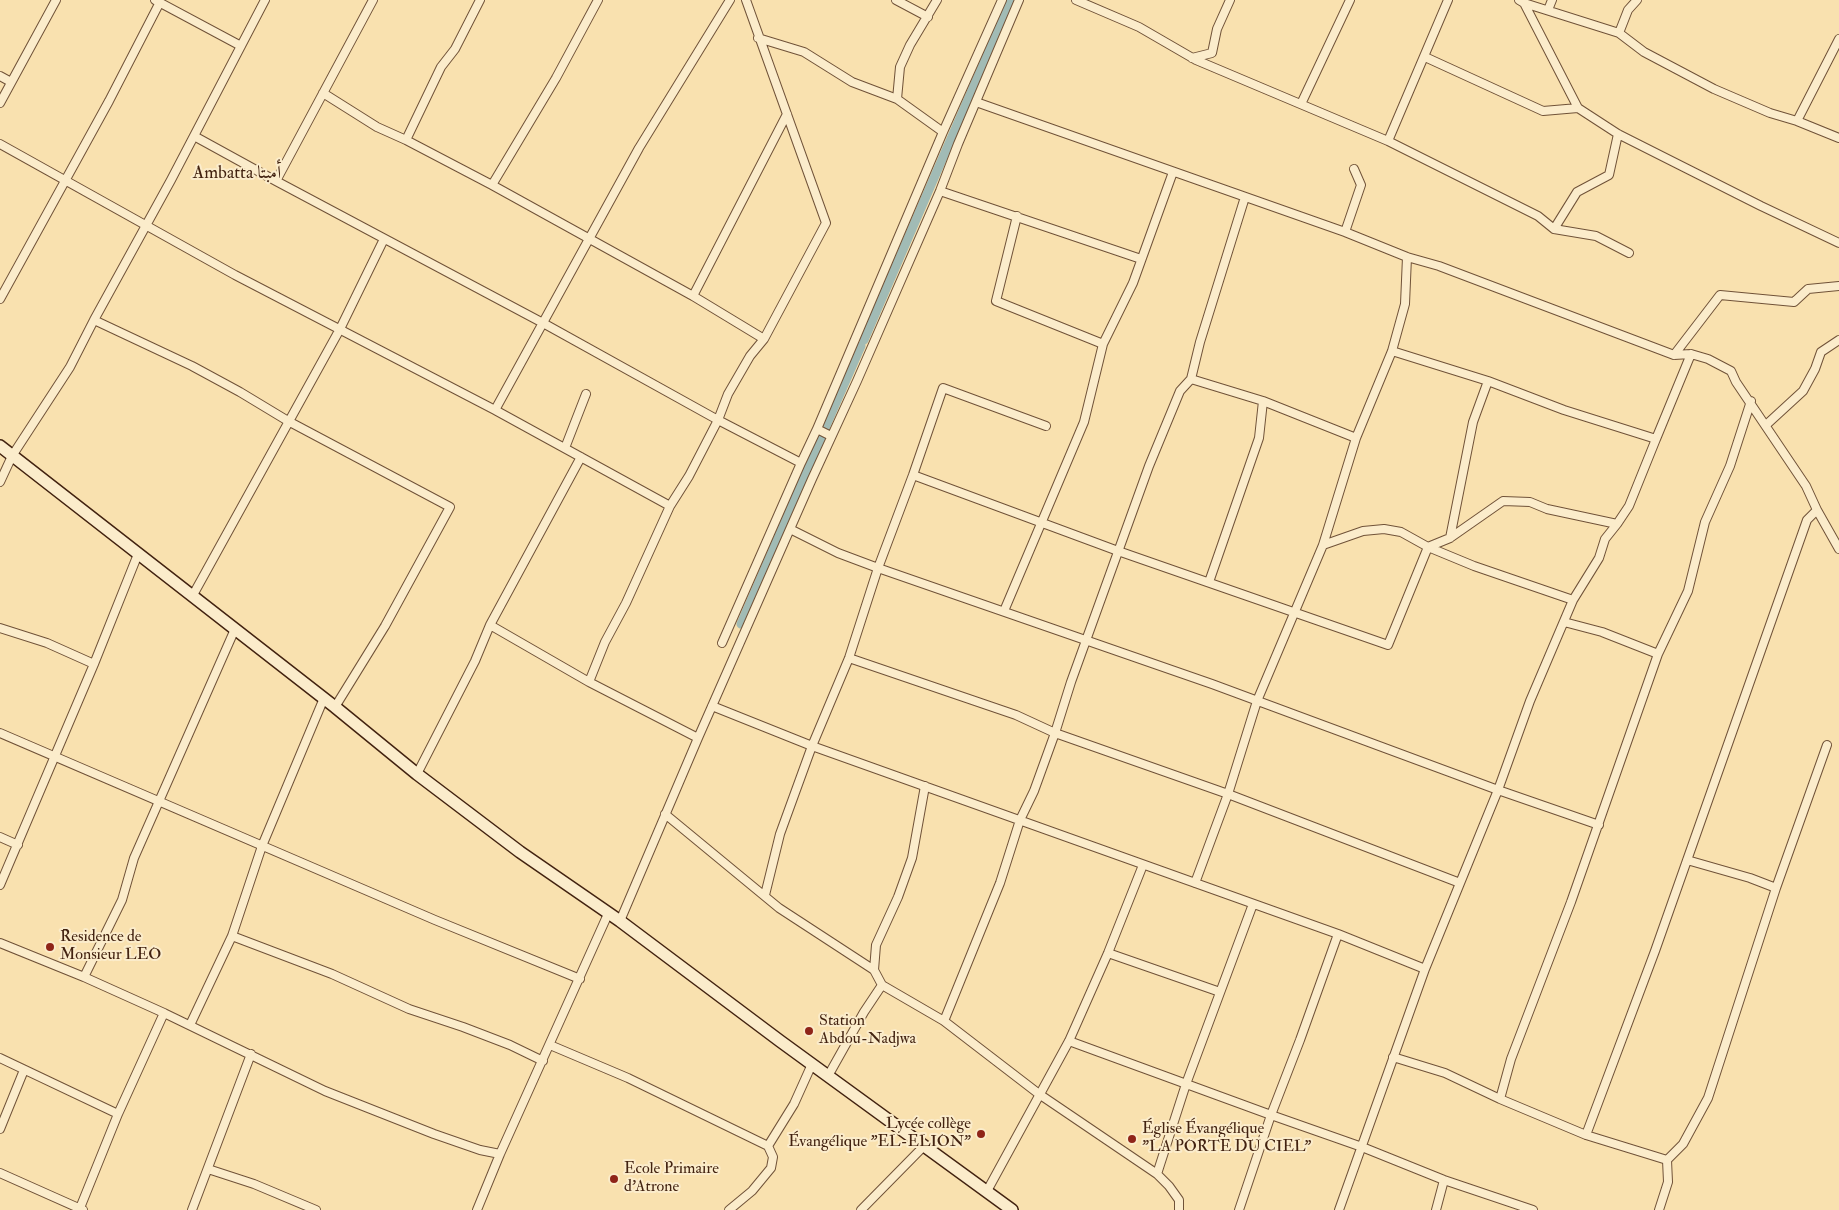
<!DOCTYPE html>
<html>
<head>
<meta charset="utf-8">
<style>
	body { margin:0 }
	canvas { display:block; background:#f9e1af }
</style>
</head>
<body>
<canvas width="1839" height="1210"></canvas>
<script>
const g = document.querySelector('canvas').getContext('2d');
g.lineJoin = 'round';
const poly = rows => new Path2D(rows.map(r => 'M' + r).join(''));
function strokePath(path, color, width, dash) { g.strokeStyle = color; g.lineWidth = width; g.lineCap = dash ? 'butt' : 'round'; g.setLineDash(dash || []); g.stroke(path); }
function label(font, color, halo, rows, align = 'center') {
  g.font = font + ' "IM FELL Double Pica",Amiri,serif'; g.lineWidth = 4; g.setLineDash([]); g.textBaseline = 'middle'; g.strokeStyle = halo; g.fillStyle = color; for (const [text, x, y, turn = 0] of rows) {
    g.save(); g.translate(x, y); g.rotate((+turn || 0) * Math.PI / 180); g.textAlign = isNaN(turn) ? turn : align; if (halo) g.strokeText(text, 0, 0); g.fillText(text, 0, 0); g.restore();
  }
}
strokePath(poly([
	[864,340,1011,0],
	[825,428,861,346],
	[741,624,821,438]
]), '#a1bbb5', 9);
const street = poly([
	[155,0,241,46],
	[896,0,928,17],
	[1076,0,1139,27,1196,60,1388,141,1538,216,1554,229,1596,236,1629,253],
	[1519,0,1524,3,1619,33,1644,52,1714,89,1770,113,1797,121,1839,138],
	[1524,3,1578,108,1618,134,1761,206,1839,243],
	[1548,10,1552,0],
	[1619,33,1628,10,1637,0],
	[758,38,804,52,852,82,897,99,943,132],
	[1425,57,1543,111,1578,108],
	[1192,58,1212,53,1217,29,1230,0],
	[0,76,11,82],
	[323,93,377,127,406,140,492,185,693,296,764,339],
	[897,99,900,67,910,45,937,0],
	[976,102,1345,232,1407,257,1439,266,1674,355,1691,354,1708,359,1731,371,1736,382,1806,486,1817,510,1807,520,1655,951,1586,1135],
	[0,103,56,0],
	[1301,104,1350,0],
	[1797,121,1839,39],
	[194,136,276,181,543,323,718,420,801,463,817,429],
	[406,140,441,67,455,49,480,0],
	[1388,141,1448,0],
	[0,144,235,275,495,410,670,506],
	[276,181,373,0],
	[492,185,556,78,598,0],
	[940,191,1141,259],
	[1017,216,996,301,1103,344],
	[1554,229,1577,192,1609,175,1618,134],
	[1345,232,1361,185,1354,169],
	[693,296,787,114],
	[0,299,109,101,160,2],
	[94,320,192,366,240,392,288,421,450,507,385,626,335,707],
	[1392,351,1488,381,1564,410,1656,439,1691,354],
	[1674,355,1720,295,1794,302,1808,289,1839,286],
	[1191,379,1263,401,1356,438],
	[1751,401,1730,466,1705,522,1688,591,1658,654,1571,902,1511,1059,1500,1099,1586,1135,1667,1160,1683,1144,1708,1098,1776,888,1827,745],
	[495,410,639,148,730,0],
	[1766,425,1803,391,1815,369,1821,352,1839,340],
	[831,436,817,429,943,132,1002,0],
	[565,448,586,394],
	[913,475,1118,551,1388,645,1428,547,1450,538,1503,501,1530,502,1547,509,1617,524,1629,506,1656,439],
	[0,482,12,456,70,367,94,320,171,180,265,0],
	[1817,510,1839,549],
	[790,529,838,553,878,568,1212,684,1498,790,1599,825],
	[1450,538,1473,422,1488,381],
	[1323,545,1363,531,1384,529,1401,532,1428,547,1474,566,1573,600],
	[1209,582,1259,438,1263,401],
	[193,595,340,329,384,239],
	[1004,611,1084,422,1103,344,1133,283,1173,172],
	[1564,622,1602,632,1658,654],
	[490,625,589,682,698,738],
	[0,628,47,643,94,664],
	[722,643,801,463],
	[849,658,1016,715,1055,733,1228,794,1460,883],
	[589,682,605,642,626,603,670,506,689,476,718,420,728,394,750,356,764,339,826,223,746,0],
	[712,706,812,746,1338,934,1425,969,1339,1210],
	[0,733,435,920,580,979],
	[417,774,475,661,490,625,581,457],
	[665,814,779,908,874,970,882,985,944,1021,1039,1094,1157,1174],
	[0,837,18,845],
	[1687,860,1750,878,1776,888],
	[1195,883,1228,794,1257,701,1323,545,1356,438,1392,351,1405,304,1407,257],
	[0,885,94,664,138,554],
	[765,895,780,834,812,746,849,658,878,568,913,475,943,388,1046,426],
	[620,921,698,738,812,479,857,381,940,191,958,144,1019,0],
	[1338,934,1300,1040,1271,1115,1362,1147,1444,1180,1533,1210],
	[232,936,332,974,409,1009,463,1027,510,1045,543,1061],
	[0,943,84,977,164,1013,325,1091,434,1134,480,1150,500,1154],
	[1108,953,1220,992],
	[1425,969,1498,790,1530,701,1573,600,1599,558,1605,539,1617,524],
	[874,970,876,945,898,897,912,858,925,786],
	[84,977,122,900,134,858,235,629],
	[944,1021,1000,883,1020,820,1034,791,1055,733,1071,682,1149,466,1180,391,1191,379,1200,342,1245,197],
	[190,1025,232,936,262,846,324,698],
	[1069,1041,1271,1115,1239,1210],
	[550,1045,628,1078,768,1146,773,1157,771,1168,752,1191,729,1210],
	[1393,1057,1445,1073,1500,1099],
	[0,1058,118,1114],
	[828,1076,864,1012,882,985],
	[0,1129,24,1070],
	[768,1146,794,1104,812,1064],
	[208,1169,254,1184,316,1210],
	[0,1173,83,1210],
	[987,1191,1069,1041,1108,953,1143,865],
	[80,1208,118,1114,164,1013],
	[192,1210,251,1054],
	[477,1210,500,1154,608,914],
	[861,1210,924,1146],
	[1179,1210,1179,1200,1169,1186,1157,1174,1186,1084,1253,904],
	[1436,1210,1444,1180],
	[1659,1210,1668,1182,1667,1160]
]);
const secondary = poly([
	[0,446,335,707,417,774,520,852,620,921,780,1041,1012,1210]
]);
strokePath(street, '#705238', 10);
strokePath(secondary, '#422210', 14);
strokePath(street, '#fbeccb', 8);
strokePath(secondary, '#fbeccb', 11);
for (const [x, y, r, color] of [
	[50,947,5,"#8f2418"],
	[809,1031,5,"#8f2418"],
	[981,1134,5,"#8f2418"],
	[1132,1139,5,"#8f2418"],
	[614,1179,5,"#8f2418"]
]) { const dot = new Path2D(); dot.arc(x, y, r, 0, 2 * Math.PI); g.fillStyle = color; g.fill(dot); strokePath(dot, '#fbeccb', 2); }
label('16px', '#422210', '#fbeccb', [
	["Residence de",60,938],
	["Monsieur LEO",60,956],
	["Station",819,1022],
	["Abdou-Nadjwa",819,1040],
	["Lycée collège",971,1125,"right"],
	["Évangélique \"EL-ELION\"",971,1143,"right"],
	["Église Évangélique",1142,1130],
	["\"LA PORTE DU CIEL\"",1142,1148],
	["Ecole Primaire",624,1170],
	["d'Atrone",624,1188]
], 'left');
label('18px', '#422210', '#fbeccb', [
	["Ambatta أمبتا",237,174]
]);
</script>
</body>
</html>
